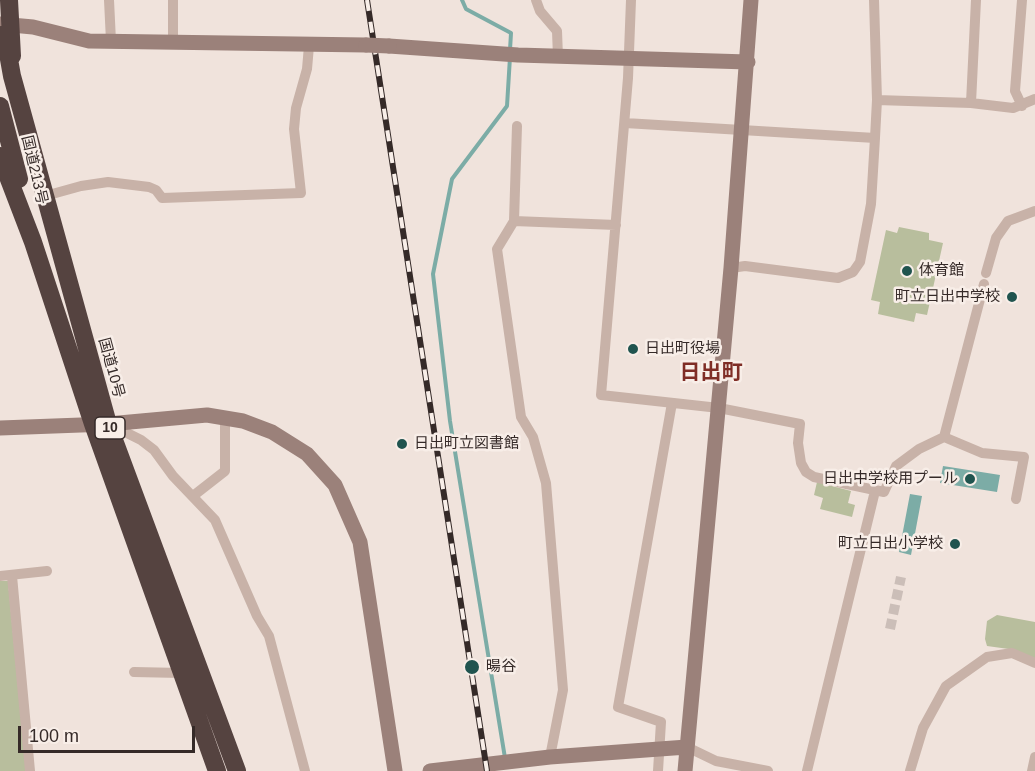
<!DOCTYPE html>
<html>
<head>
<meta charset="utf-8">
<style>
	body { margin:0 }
	#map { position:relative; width:1035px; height:771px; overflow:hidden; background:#f0e3dc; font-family:Arial,sans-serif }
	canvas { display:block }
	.scale { position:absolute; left:18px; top:726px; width:177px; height:27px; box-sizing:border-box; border:3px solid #352a28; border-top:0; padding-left:8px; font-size:18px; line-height:21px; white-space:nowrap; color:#352a28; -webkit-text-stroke:4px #f8eee8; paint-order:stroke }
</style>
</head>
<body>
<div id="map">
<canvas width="1035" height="771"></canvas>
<div class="scale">100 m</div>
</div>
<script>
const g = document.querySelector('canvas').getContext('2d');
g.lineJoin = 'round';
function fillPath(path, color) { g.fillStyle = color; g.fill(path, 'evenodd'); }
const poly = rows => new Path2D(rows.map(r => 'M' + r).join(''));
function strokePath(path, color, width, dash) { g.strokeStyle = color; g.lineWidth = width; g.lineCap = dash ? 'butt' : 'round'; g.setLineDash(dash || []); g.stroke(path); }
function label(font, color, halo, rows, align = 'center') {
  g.font = font + ' Arial,"Noto Sans JP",sans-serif'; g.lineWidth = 5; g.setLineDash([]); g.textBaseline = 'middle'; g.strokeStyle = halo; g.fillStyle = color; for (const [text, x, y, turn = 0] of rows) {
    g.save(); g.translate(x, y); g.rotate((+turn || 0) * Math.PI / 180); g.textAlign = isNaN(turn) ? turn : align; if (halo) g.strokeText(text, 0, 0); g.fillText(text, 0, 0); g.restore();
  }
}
fillPath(poly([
	[899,227,929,233,929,240,943,243,927,315,916,313,914,322,878,314,880,302,871,300,886,230,897,233],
	[817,482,851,491,848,503,855,505,852,517,820,509,823,498,814,495],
	[0,581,8,581,26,771,0,771],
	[997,615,1035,622,1035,660,1016,650,987,646,985,639,987,621]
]), '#b8be9d');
fillPath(poly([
	[943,466,1000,475,997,492,940,483],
	[910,494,922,496,911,555,899,552]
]), '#7caca6');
strokePath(poly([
	[462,0,466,9,511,33,510,50],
	[505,758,450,421,433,274,452,179,507,106,510,57]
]), '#7caca6', 4);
strokePath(poly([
	[890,629,901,577]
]), '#cbbeb8', 10, [10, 5]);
strokePath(poly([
	[109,0,111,41],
	[173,0,173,43],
	[536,0,540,11,557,31,558,57],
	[631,0,628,78,601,395,719,408,800,424,798,443,801,463,806,472,814,477,884,492,896,466,919,449,944,437],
	[877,100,971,103,1013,108,1035,99],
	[971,103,976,0],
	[1022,106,1015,91,1022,0],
	[625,123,875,138],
	[45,196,81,186,108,182,149,187,156,190,162,198,301,193,294,129,296,108,307,69,309,46],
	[514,221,517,126],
	[731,268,745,266,838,278,853,272,860,262,871,204,875,138,877,100,874,0],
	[986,273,996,238,1008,221,1035,211],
	[111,425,141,440,154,450,173,476,215,520,257,616,269,636,305,771],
	[944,437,984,284],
	[944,437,982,453,1024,457,1016,499],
	[193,496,225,471,225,417],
	[0,576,47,571],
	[12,576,30,771],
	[134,672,181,673],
	[687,747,716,761,768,771],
	[550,757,563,690,546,483,533,437,521,417,497,249,514,221,616,225],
	[658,771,661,722,618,707,672,403],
	[807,771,875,491],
	[910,771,923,728,946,686,987,657,1012,653,1035,663],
	[1032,771,1035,757]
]), '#c8b2a8', 10);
strokePath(poly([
	[0,24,33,27,89,41,366,45],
	[389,46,518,55,748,62],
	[0,428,108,424,207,415,243,421,272,432,307,454,335,485,360,542,395,771],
	[430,771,550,757,687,747],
	[685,771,731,268,751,0]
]), '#9b817a', 15);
strokePath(poly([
	[9,0,12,56],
	[0,35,7,48,12,76,108,424,237,771],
	[0,106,19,179],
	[0,156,33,242,93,424,217,771]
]), '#554340', 18);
const rail = poly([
	[367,0,487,771]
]);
strokePath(rail, '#352a28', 6);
strokePath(rail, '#f8eee8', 4, [11]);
strokePath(poly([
	[366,45,389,46]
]), '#9b817a', 15);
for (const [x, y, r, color] of [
	[907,271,6,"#20544f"],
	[1012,297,6,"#20544f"],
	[633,349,6,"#20544f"],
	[402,444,6,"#20544f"],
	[970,479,6,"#20544f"],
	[955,544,6,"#20544f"],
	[472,667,8,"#20544f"]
]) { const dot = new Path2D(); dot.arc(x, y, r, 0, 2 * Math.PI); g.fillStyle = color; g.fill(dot); strokePath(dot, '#f8eee8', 2); }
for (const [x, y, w] of [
	[110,428,30]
]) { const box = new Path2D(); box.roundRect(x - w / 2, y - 11, w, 22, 4.5); g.fillStyle = '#f8eee8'; g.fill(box); strokePath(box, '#352a28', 1.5); }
label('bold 14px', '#352a28', null, [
	["10",110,428]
]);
label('15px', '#352a28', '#f8eee8', [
	["国道213号",34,170,77],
	["国道10号",111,368,75]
]);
label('15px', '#352a28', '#f8eee8', [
	["体育館",919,271],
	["町立日出中学校",1000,297,"right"],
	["日出町役場",645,349],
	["日出町立図書館",414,444],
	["日出中学校用プール",958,479,"right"],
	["町立日出小学校",943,544,"right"],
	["暘谷",486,667]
], 'left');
label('bold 21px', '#7f2d26', '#f8eee8', [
	["日出町",711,373]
]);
</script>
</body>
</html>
